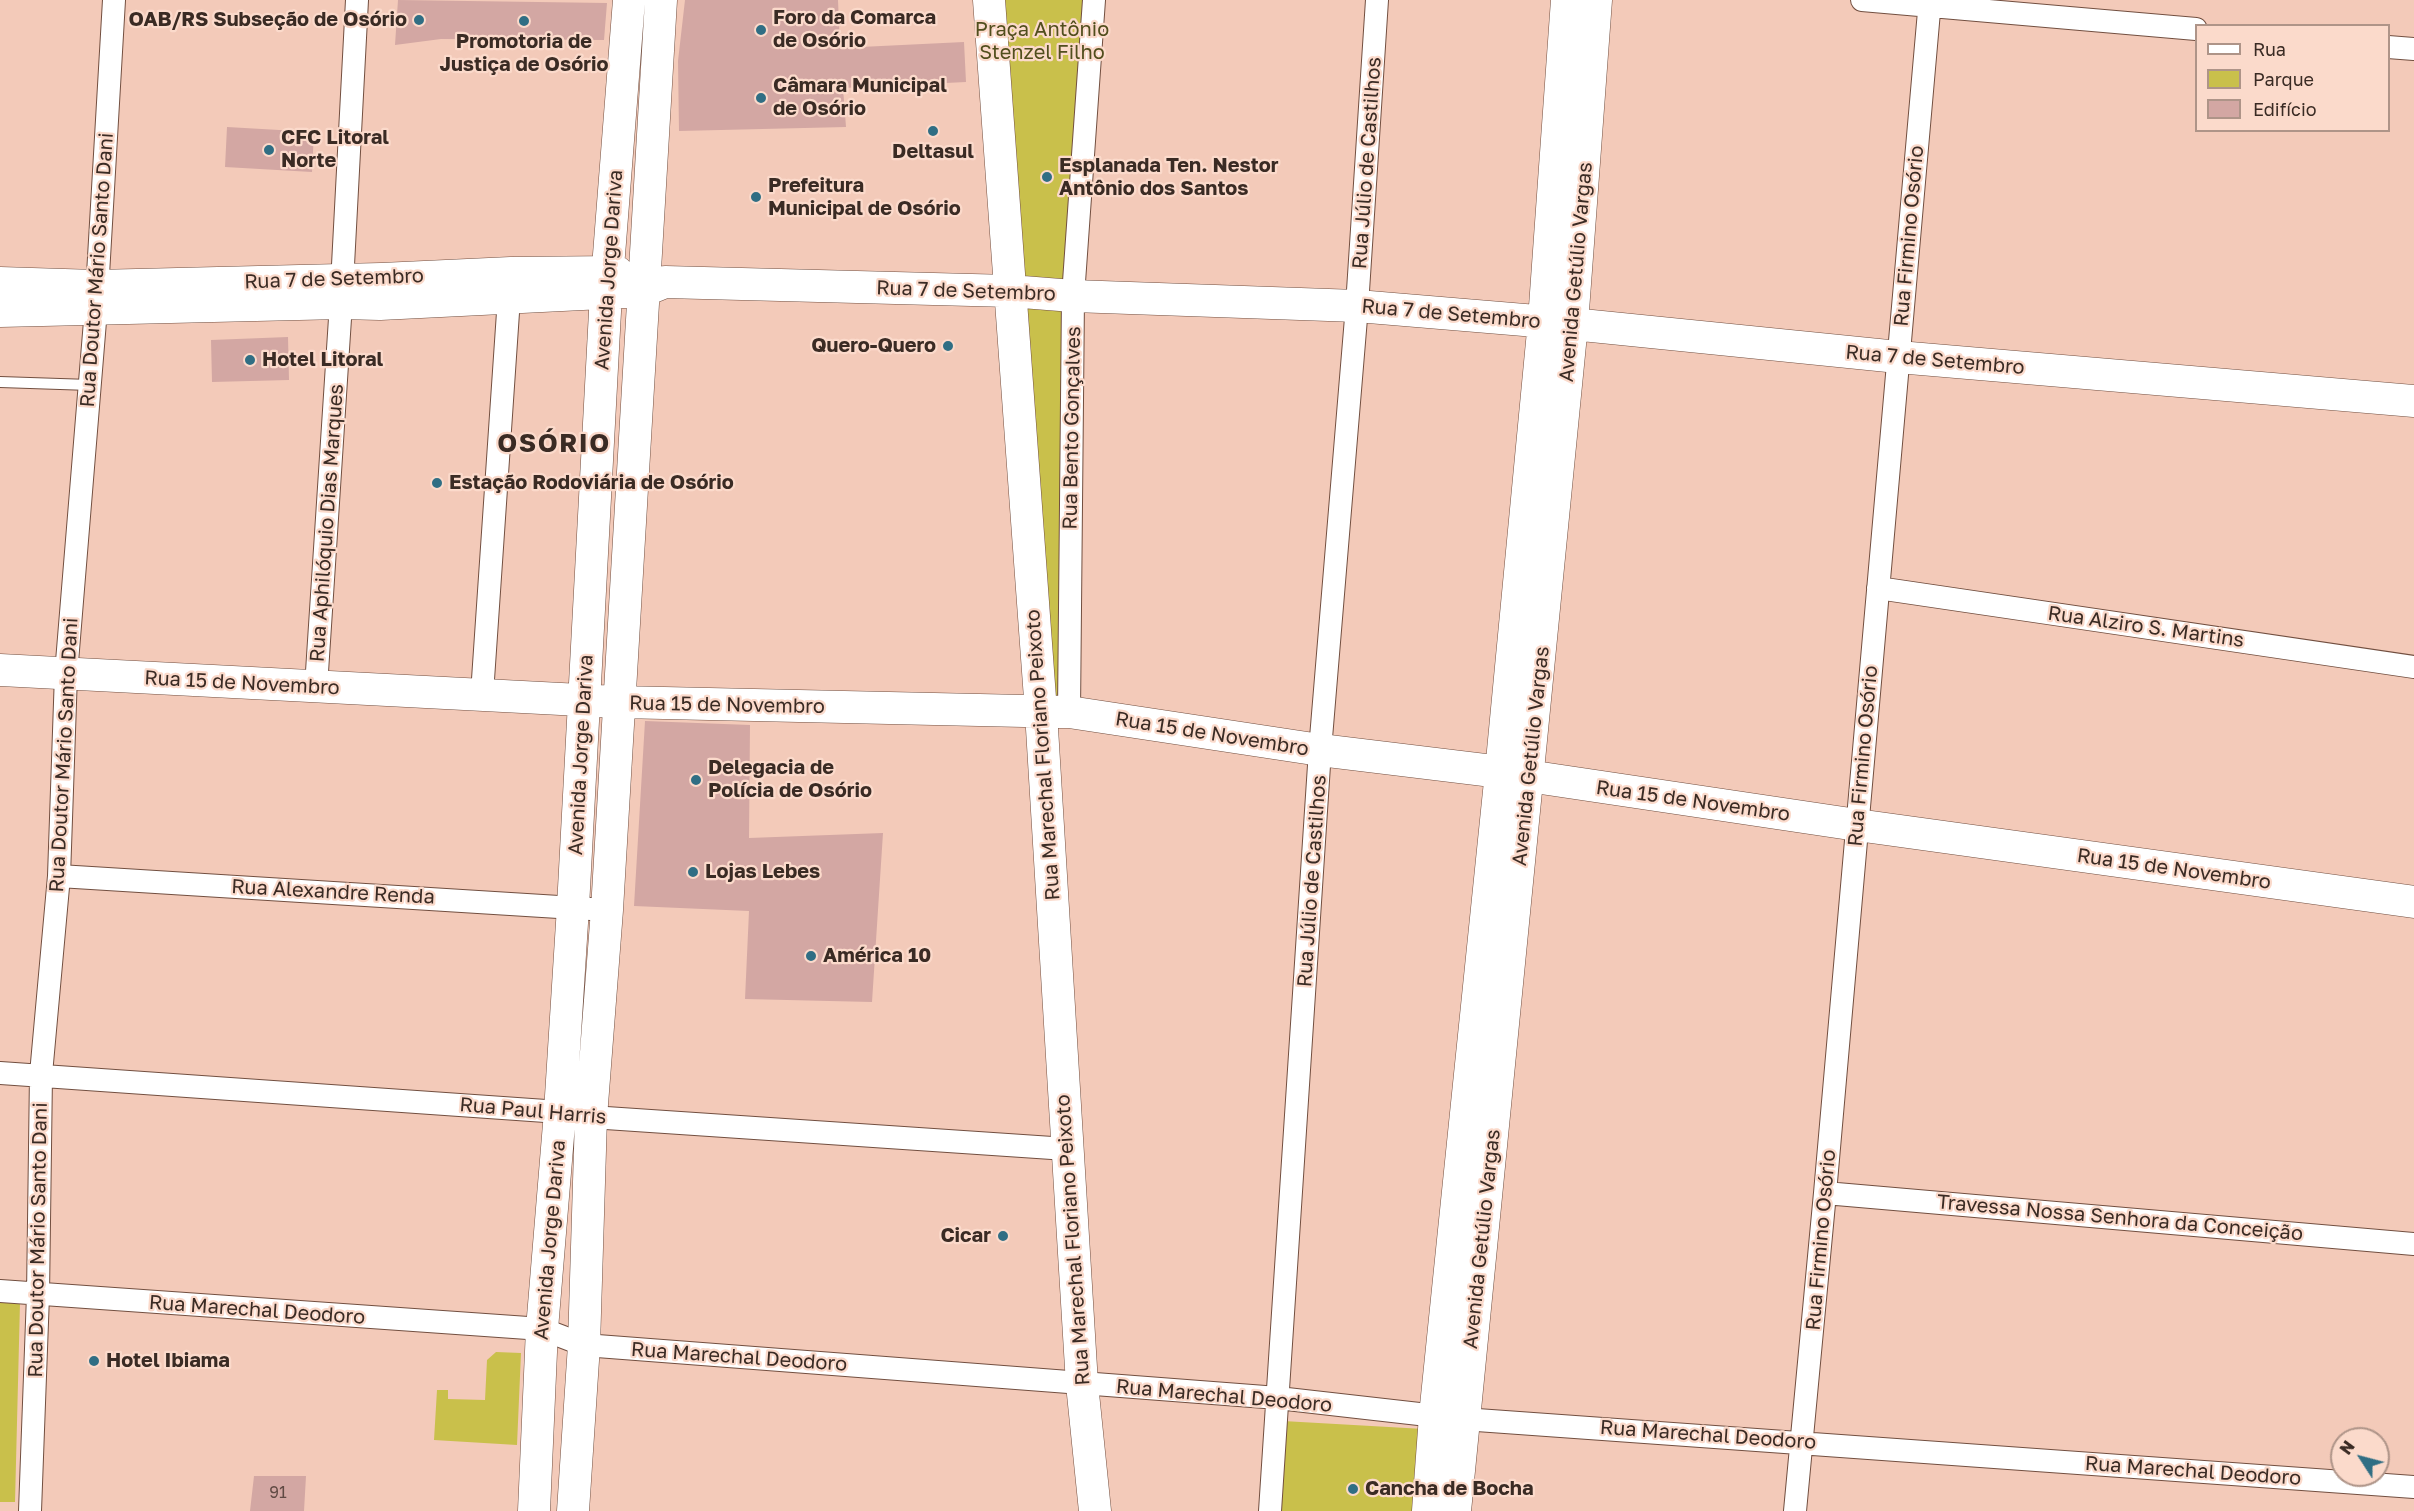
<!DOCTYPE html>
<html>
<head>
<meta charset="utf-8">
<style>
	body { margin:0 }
	#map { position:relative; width:2414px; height:1511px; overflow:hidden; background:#f3cab9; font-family:"Golos Text",sans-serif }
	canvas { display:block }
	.legend { position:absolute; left:2195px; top:24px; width:195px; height:108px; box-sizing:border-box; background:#fbdacb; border:2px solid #ae9488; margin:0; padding:8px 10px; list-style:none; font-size:18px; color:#3a2b24 }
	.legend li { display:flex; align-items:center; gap:12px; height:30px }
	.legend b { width:30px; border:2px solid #ae9488 }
	.north { position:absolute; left:2330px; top:1427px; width:60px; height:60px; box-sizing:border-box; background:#fbdacb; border:2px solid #ae9488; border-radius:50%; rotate:306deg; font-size:16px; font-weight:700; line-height:24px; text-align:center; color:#3a2b24 }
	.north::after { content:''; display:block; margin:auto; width:21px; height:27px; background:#306e84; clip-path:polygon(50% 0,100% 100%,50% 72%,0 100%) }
</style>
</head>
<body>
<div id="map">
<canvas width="2414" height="1511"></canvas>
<ul class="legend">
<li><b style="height:8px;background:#fff"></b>Rua</li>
<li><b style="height:16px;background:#c9c04b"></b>Parque</li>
<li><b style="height:16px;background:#d3a7a3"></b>Edifício</li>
</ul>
<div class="north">N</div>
</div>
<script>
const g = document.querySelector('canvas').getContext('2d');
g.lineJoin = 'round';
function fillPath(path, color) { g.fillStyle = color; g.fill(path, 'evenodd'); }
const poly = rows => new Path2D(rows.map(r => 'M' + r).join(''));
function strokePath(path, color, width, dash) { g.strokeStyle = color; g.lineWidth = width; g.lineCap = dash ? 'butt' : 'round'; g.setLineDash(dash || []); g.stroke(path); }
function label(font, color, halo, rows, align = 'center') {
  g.font = font + ' "Golos Text",sans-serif'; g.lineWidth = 4.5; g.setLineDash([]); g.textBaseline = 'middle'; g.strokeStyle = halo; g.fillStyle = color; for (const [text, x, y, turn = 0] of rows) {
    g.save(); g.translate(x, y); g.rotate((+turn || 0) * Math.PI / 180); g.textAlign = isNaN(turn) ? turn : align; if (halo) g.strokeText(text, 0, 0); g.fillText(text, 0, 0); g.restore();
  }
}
fillPath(poly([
	[997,0,1086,0,1067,283,1018,280],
	[1015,298,1068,302,1062,702,1048,700],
	[0,1302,20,1303,15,1502,0,1502],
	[496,1352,521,1353,517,1445,434,1440,437,1390,448,1390,448,1399,485,1400,487,1360],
	[1283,1421,1424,1429,1419,1511,1276,1511]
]), '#c9c04b');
fillPath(poly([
	[398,0,607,3,604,40,441,39,395,45],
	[685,0,838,0,840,48,964,42,966,82,843,88,846,127,679,131,678,61],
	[227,127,314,132,312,172,225,167],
	[288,337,289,380,212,382,211,340],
	[645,721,750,725,749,838,883,833,872,1002,745,999,749,911,634,906],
	[254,1476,306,1476,304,1511,250,1511]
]), '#d3a7a3');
const lane = poly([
	[0,382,90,385]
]);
const street = poly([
	[1862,0,2196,29],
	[2388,47,2414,49],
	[1878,588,2414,667],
	[316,687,341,303,357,0],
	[482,694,510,283],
	[1069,712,1073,296,1094,0],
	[59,876,607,910],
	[0,1073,560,1112,591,1117,1067,1149],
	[1825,1193,2414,1244],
	[0,1291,542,1329,584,1345,1278,1398,1463,1419,2414,1487],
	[30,1511,38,1295,41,1074,59,876,66,674,96,309,114,0],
	[1270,1511,1320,750,1357,306,1377,0],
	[1795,1511,1825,1193,1930,0]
]);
const secondary = poly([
	[989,0,1041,712,1082,1384,1095,1511],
	[0,283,96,286,381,279,511,273,617,272],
	[0,311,341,303,380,304,643,291,665,282,1010,291,1073,296,1357,306,1572,324,1898,357,2414,401],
	[0,670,619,702,1069,712,1320,750,1501,772,1857,825,2414,902],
	[534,1511,542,1329,560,1112,573,907,606,293,629,0],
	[573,1511,584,1345,591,1117,607,910,661,0],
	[1428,1511,1435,1416,1501,772,1544,321,1567,0],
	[1455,1511,1572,324,1596,0]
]);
strokePath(lane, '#724f40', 12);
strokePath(street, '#724f40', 24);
strokePath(secondary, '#724f40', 33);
strokePath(lane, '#fff', 10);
strokePath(street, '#fff', 22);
strokePath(secondary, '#fff', 32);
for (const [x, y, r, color] of [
	[419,20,6,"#306e84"],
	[524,21,6,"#306e84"],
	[761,30,6,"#306e84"],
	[761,98,6,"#306e84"],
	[933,131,6,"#306e84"],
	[269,150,6,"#306e84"],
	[1047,177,6,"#306e84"],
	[756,197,6,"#306e84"],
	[948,346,6,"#306e84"],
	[250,360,6,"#306e84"],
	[437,483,6,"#306e84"],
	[696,780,6,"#306e84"],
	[693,872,6,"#306e84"],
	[811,956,6,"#306e84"],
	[1003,1236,6,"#306e84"],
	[94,1361,6,"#306e84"],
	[1353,1489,6,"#306e84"]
]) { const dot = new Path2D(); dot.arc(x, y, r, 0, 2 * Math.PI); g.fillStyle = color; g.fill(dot); strokePath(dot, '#fbdacb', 2); }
label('16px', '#604a44', null, [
	["91",278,1493]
]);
label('bold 20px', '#3a2b24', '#fbdacb', [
	["Foro da Comarca",773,18],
	["de Osório",773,41],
	["OAB/RS Subseção de Osório",407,20,"right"],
	["Promotoria de",524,42,"center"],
	["Justiça de Osório",524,65,"center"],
	["Câmara Municipal",773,86],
	["de Osório",773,109],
	["CFC Litoral",281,138],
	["Norte",281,161],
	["Deltasul",933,152,"center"],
	["Esplanada Ten. Nestor",1059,166],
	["Antônio dos Santos",1059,189],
	["Prefeitura",768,186],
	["Municipal de Osório",768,209],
	["Quero-Quero",936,346,"right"],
	["Hotel Litoral",262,360],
	["Estação Rodoviária de Osório",449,483],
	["Delegacia de",708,768],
	["Polícia de Osório",708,791],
	["Lojas Lebes",705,872],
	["América 10",823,956],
	["Cicar",991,1236,"right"],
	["Hotel Ibiama",106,1361],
	["Cancha de Bocha",1365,1489]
], 'left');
label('20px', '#514e1d', '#fbdacb', [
	["Praça Antônio",1042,30],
	["Stenzel Filho",1042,53]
]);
label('20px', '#3a2b24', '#fbdacb', [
	["Rua Júlio de Castilhos",1367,163,-86],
	["Rua Firmino Osório",1909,236,-85],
	["Rua Doutor Mário Santo Dani",97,270,-86],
	["Avenida Jorge Dariva",609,270,-86],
	["Avenida Getúlio Vargas",1576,272,-85],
	["Rua 7 de Setembro",334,279,-2],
	["Rua 7 de Setembro",966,291,2],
	["Rua 7 de Setembro",1451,314,5],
	["Rua 7 de Setembro",1935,360,5],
	["Rua Bento Gonçalves",1072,428,-89],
	["Rua Aphilóquio Dias Marques",327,523,-86],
	["Rua Alziro S. Martins",2146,627,8],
	["Rua 15 de Novembro",242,683,3],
	["Rua 15 de Novembro",727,705,1],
	["Rua 15 de Novembro",1212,734,9],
	["Rua Doutor Mário Santo Dani",64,755,-87],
	["Avenida Jorge Dariva",581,755,-87],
	["Rua Marechal Floriano Peixoto",1043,755,-94],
	["Avenida Getúlio Vargas",1531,756,-84],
	["Rua Firmino Osório",1863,756,-85],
	["Rua 15 de Novembro",1693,801,8],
	["Rua 15 de Novembro",2174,869,8],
	["Rua Júlio de Castilhos",1312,881,-86],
	["Rua Alexandre Renda",333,892,3],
	["Rua Paul Harris",533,1111,5],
	["Travessa Nossa Senhora da Conceição",2120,1218,5],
	["Avenida Getúlio Vargas",1482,1239,-84],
	["Rua Doutor Mário Santo Dani",38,1240,-89],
	["Avenida Jorge Dariva",550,1240,-85],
	["Rua Marechal Floriano Peixoto",1073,1240,-94],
	["Rua Firmino Osório",1821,1240,-85],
	["Rua Marechal Deodoro",257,1310,4],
	["Rua Marechal Deodoro",739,1357,4],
	["Rua Marechal Deodoro",1224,1396,5],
	["Rua Marechal Deodoro",1708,1435,4],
	["Rua Marechal Deodoro",2193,1471,4]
]);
g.letterSpacing = '1.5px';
label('bold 26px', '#3a2b24', '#fbdacb', [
	["OSÓRIO",554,444]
]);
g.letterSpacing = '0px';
</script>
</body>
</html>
